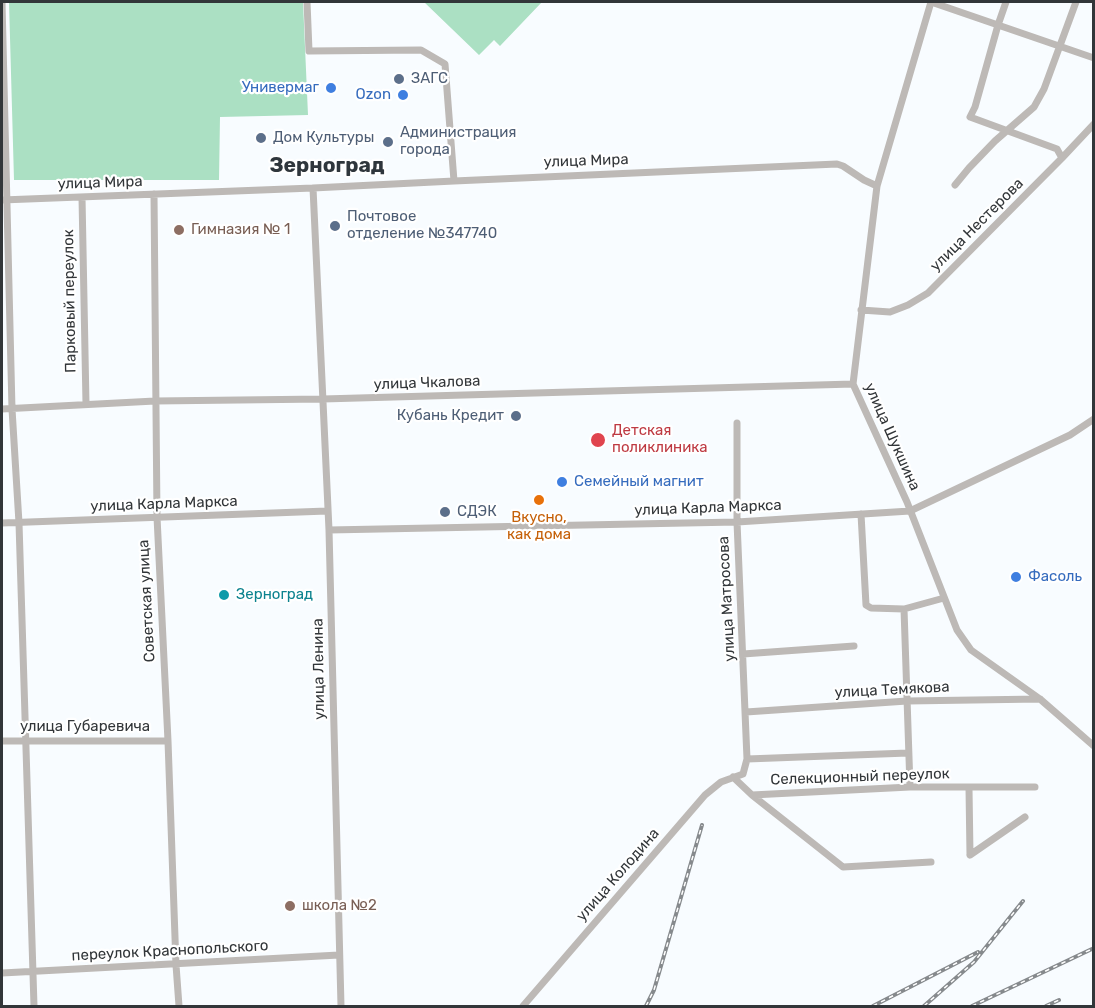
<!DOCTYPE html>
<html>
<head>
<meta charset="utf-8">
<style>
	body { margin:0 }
	#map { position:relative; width:1095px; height:1008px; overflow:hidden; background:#f8fcff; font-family:Rubik,sans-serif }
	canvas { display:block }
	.frame { position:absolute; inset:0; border:3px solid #323639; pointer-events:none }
</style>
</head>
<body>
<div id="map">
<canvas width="1095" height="1008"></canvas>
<div class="frame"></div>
</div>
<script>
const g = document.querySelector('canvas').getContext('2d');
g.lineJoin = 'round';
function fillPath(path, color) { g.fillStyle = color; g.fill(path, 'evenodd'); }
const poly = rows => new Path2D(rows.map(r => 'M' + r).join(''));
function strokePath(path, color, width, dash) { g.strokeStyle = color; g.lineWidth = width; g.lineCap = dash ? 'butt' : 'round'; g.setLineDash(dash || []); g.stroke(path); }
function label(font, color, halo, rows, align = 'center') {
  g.font = font + ' Rubik,sans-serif'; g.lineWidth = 4.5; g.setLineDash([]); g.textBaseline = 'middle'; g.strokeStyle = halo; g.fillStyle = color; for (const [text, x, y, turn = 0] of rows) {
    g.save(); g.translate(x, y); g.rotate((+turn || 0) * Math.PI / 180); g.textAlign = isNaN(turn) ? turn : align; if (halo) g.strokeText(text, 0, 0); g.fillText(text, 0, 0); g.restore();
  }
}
fillPath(poly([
	[9,2,303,2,308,115,220,117,219,180,14,180],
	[424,2,542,2,500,46,494,40,479,55]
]), '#abe0c3');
strokePath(poly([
	[2,2,12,409,19,523,34,1006],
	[307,2,309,51,421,50,445,64,454,181],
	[931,2,877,186,853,384,907,502,957,630,971,650,1040,699,1094,746],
	[931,2,1094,58],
	[1006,2,998,25,975,107,970,117,1057,149,1062,158],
	[955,185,969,168,995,141,1034,107,1044,89,1076,2],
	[313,188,329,530,341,1006],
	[154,194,157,517,168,741,176,965,179,1006],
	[82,197,86,404],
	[2,200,313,188,454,181,837,164,843,166,864,180,877,186],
	[861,310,890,312,908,305,928,293,1062,158,1094,124],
	[2,409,155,401,323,399,853,384],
	[861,514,866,605,871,608,904,609,944,598],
	[2,523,327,511],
	[329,530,737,522,910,511,1070,435,1094,419],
	[904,609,910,787],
	[743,654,854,646],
	[746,712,907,701,1040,699],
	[2,741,168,741],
	[747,759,908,753],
	[733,777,752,795,910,787,1035,787],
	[969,788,970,855],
	[752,795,843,867,931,862],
	[970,855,1025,817],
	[2,973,339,955],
	[523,1006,705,795,721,782,743,774,747,759,737,522,737,423]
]), '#bdb9b6', 7);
const rail = poly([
	[646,1006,654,990,702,825],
	[873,1006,978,952],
	[924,1006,974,962,1023,901],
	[972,1006,1094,948],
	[1046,1006,1059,1000]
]);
strokePath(rail, '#868a8d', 4);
strokePath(rail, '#fff', 1.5, [4.5]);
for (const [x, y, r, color] of [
	[399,79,6,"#5c6f8a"],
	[331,88,6,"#3f7fe0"],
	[403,95,6,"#3f7fe0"],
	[261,138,6,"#5c6f8a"],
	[388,142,6,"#5c6f8a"],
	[335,226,6,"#5c6f8a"],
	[179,230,6,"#8d6e63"],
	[516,416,6,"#5c6f8a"],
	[598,440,8,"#e0444e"],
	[562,482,6,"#3f7fe0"],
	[539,500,6,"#e8710a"],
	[445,512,6,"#5c6f8a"],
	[1016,577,6,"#3f7fe0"],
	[224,595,6,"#0f9aa8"],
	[290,906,6,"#8d6e63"]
]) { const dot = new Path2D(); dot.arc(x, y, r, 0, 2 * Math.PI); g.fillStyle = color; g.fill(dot); strokePath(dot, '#fff', 2); }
label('15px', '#4e5e75', '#fff', [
	["ЗАГС",411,79],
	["Администрация",400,133],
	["города",400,150],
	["Дом Культуры",273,138],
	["Почтовое",347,217],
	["отделение №347740",347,234],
	["Кубань Кредит",504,416,"right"],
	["СДЭК",457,512]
], 'left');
label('15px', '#366cbe', '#fff', [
	["Универмаг",319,88],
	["Ozon",391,95],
	["Семейный магнит",574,482,"left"],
	["Фасоль",1028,577,"left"]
], 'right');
label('15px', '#323639', '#fff', [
	["улица Мира",586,161,-2],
	["улица Мира",100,183,-2],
	["улица Нестерова",977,225,-45],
	["Парковый переулок",70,301,-91],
	["улица Чкалова",427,383,-2],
	["улица Шукшина",892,437,66],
	["улица Карла Маркса",164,504,-2],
	["улица Карла Маркса",708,508,-2],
	["улица Матросова",727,599,-93],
	["Советская улица",147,601,-93],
	["улица Ленина",319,669,-91],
	["улица Темякова",892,690,-3],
	["улица Губаревича",85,727],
	["Селекционный переулок",860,777,-2],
	["улица Колодина",618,875,-49],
	["переулок Краснопольского",170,951,-3]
]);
label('15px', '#785e54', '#fff', [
	["Гимназия № 1",191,230],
	["школа №2",302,906]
], 'left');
label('15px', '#be3a42', '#fff', [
	["Детская",612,431],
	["поликлиника",612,448]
], 'left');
label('15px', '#c56008', '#fff', [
	["Вкусно,",539,518],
	["как дома",539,535]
]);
label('15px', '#0d838f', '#fff', [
	["Зерноград",236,595]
], 'left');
label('bold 21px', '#2f363c', '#fff', [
	["Зерноград",327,166]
]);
</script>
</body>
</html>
